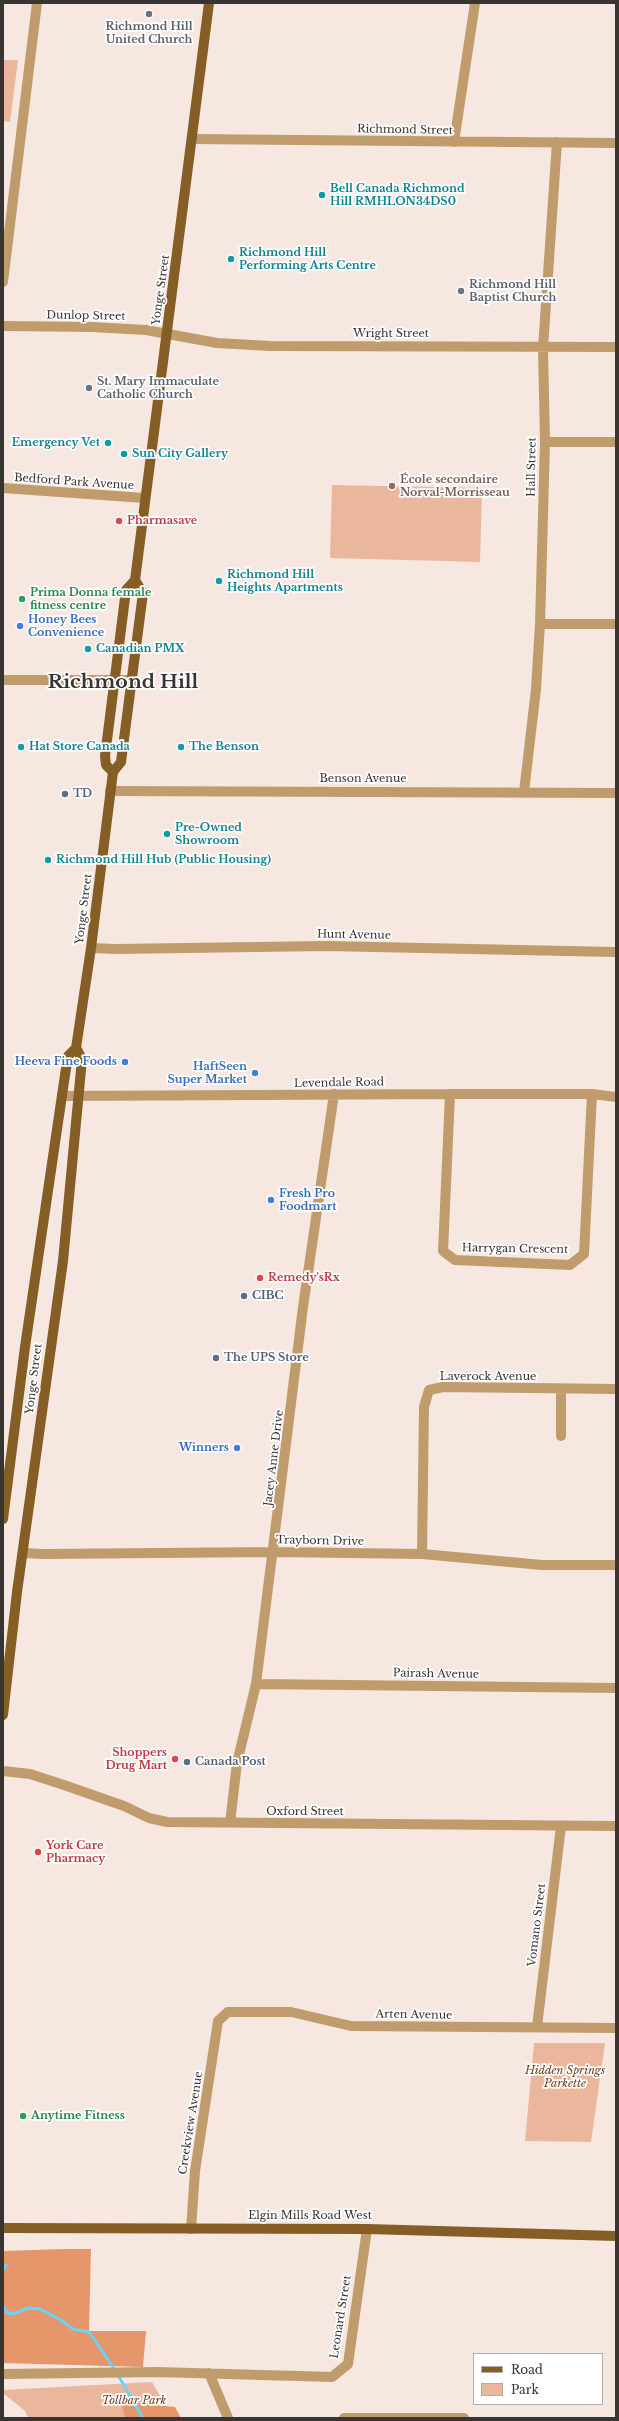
<!DOCTYPE html>
<html>
<head>
<meta charset="utf-8">
<style>
	body { margin:0 }
	#map { position:relative; width:619px; height:2421px; overflow:hidden; background:#f6e8e1; font-family:"Libre Baskerville",serif }
	canvas { display:block }
	.frame { position:absolute; inset:0; border:4px solid #393331; pointer-events:none }
	.legend { position:absolute; left:473px; top:2353px; width:130px; height:52px; box-sizing:border-box; background:#fff; border:1px solid #b0adad; margin:0; padding:5px 7px; list-style:none; font-size:12px; color:#393331 }
	.legend li { display:flex; align-items:center; gap:8px; height:20px }
	.legend b { width:20px; border:1px solid #b0adad }
</style>
</head>
<body>
<div id="map">
<canvas width="619" height="2421"></canvas>
<div class="frame"></div>
<ul class="legend">
<li><b style="height:5px;background:#855e26"></b>Road</li>
<li><b style="height:11px;background:#ebb79c"></b>Park</li>
</ul>
</div>
<script>
const g = document.querySelector('canvas').getContext('2d');
g.lineJoin = 'round';
function fillPath(path, color) { g.fillStyle = color; g.fill(path, 'evenodd'); }
const poly = rows => new Path2D(rows.map(r => 'M' + r).join(''));
function strokePath(path, color, width, dash) { g.strokeStyle = color; g.lineWidth = width; g.lineCap = dash ? 'butt' : 'round'; g.setLineDash(dash || []); g.stroke(path); }
function label(font, color, halo, rows, align = 'center') {
  g.font = font + ' "Libre Baskerville",serif'; g.lineWidth = 3.5; g.setLineDash([]); g.textBaseline = 'middle'; g.strokeStyle = halo; g.fillStyle = color; for (const [text, x, y, turn = 0] of rows) {
    g.save(); g.translate(x, y); g.rotate((+turn || 0) * Math.PI / 180); g.textAlign = isNaN(turn) ? turn : align; if (halo) g.strokeText(text, 0, 0); g.fillText(text, 0, 0); g.restore();
  }
}
fillPath(poly([
	[3,60,18,60,10,122,3,121],
	[332,485,482,488,480,562,330,558],
	[534,2043,605,2043,591,2142,525,2141],
	[152,2382,173,2418,28,2418,25,2411,3,2393,3,2390]
]), '#ebb79c');
fillPath(poly([
	[64,2249,91,2249,89,2331,146,2331,143,2367,3,2363,3,2251],
	[121,2401,175,2407,181,2418,125,2418]
]), '#e5966b');
strokePath(poly([
	[3,2270,6,2265],
	[3,2306,6,2312,13,2314,28,2308,40,2309,61,2320,73,2329,89,2332,115,2370],
	[118,2375,143,2418]
]), '#69d3f9', 3);
strokePath(poly([
	[193,139,616,143],
	[454,142,475,3],
	[3,282,37,3],
	[3,326,92,327,146,330,217,343,270,346,616,347],
	[545,442,616,442],
	[3,488,144,498],
	[540,624,616,624],
	[3,680,132,680],
	[110,791,616,793],
	[524,792,536,689,540,624,545,442,543,348,557,142],
	[91,948,116,949,326,946,616,952],
	[450,1094,443,1251,455,1260,570,1265,584,1254,592,1094],
	[62,1096,450,1094,592,1094,616,1097],
	[561,1390,561,1436],
	[24,1553,42,1554,275,1552,422,1554,542,1565,616,1565],
	[422,1554,424,1407,429,1390,443,1387,616,1389],
	[256,1684,616,1688],
	[3,1771,30,1774,64,1785,124,1806,149,1818,167,1822,616,1826],
	[230,1823,237,1763,256,1684,303,1307,334,1094],
	[537,2027,561,1826],
	[191,2229,195,2171,218,2021,228,2012,291,2012,351,2026,616,2028],
	[209,2373,228,2418],
	[3,2374,157,2372,332,2377,348,2364,367,2229],
	[344,2418,464,2418]
]), '#c09b6c', 10);
strokePath(poly([
	[113,772,106,765,105,756,126,590,135,580,209,3],
	[3,1519,25,1347,65,1075,68,1056,76,1048,91,948,113,772,121,762,143,593,135,580],
	[3,1715,17,1592,63,1261,82,1059,76,1048],
	[3,2228,367,2229,616,2236]
]), '#855e26', 10);
for (const [x, y, r, color] of [
	[149,14,4,"#6b7280"],
	[322,195,4,"#0f9aa8"],
	[231,259,4,"#0f9aa8"],
	[461,291,4,"#6b7280"],
	[89,388,4,"#6b7280"],
	[108,443,4,"#0f9aa8"],
	[124,454,4,"#0f9aa8"],
	[392,486,4,"#8d6e63"],
	[119,521,4,"#e0444e"],
	[219,581,4,"#0f9aa8"],
	[22,599,4,"#2e9e5b"],
	[20,626,4,"#3f7fe0"],
	[88,649,4,"#0f9aa8"],
	[21,747,4,"#0f9aa8"],
	[181,747,4,"#0f9aa8"],
	[65,794,4,"#5c6f8a"],
	[167,834,4,"#0f9aa8"],
	[48,860,4,"#0f9aa8"],
	[125,1062,4,"#3f7fe0"],
	[255,1073,4,"#3f7fe0"],
	[271,1200,4,"#3f7fe0"],
	[260,1278,4,"#e0444e"],
	[244,1296,4,"#5c6f8a"],
	[216,1358,4,"#5c6f8a"],
	[237,1448,4,"#3f7fe0"],
	[175,1759,4,"#e0444e"],
	[187,1762,4,"#5c6f8a"],
	[38,1852,4,"#e0444e"],
	[23,2116,4,"#2e9e5b"]
]) { const dot = new Path2D(); dot.arc(x, y, r, 0, 2 * Math.PI); g.fillStyle = color; g.fill(dot); strokePath(dot, '#fff', 1.5); }
label('bold 11px', '#5b616d', '#fff', [
	["Richmond Hill",149,27,"center"],
	["United Church",149,40,"center"],
	["Richmond Hill",469,285],
	["Baptist Church",469,298],
	["St. Mary Immaculate",97,382],
	["Catholic Church",97,395]
], 'left');
label('11px', '#393331', '#fff', [
	["Richmond Street",405,130,1],
	["Yonge Street",161,290,-82],
	["Dunlop Street",86,316,1],
	["Wright Street",391,334],
	["Hall Street",532,467,-89],
	["Bedford Park Avenue",74,482,4],
	["Benson Avenue",363,779],
	["Yonge Street",84,909,-83],
	["Hunt Avenue",354,935,1],
	["Levendale Road",339,1083,-1],
	["Harrygan Crescent",515,1249,1],
	["Laverock Avenue",488,1377],
	["Yonge Street",34,1379,-83],
	["Jacey Anne Drive",274,1458,-83],
	["Trayborn Drive",320,1541,1],
	["Pairash Avenue",436,1674,1],
	["Oxford Street",305,1812],
	["Vomano Street",537,1925,-83],
	["Arten Avenue",414,2015,1],
	["Creekview Avenue",191,2123,-81],
	["Elgin Mills Road West",310,2216],
	["Leonard Street",341,2317,-81]
]);
label('bold 11px', '#0d838f', '#fff', [
	["Bell Canada Richmond",330,189],
	["Hill RMHLON34DS0",330,202],
	["Richmond Hill",239,253],
	["Performing Arts Centre",239,266],
	["Emergency Vet",100,443,"right"],
	["Sun City Gallery",132,454],
	["Richmond Hill",227,575],
	["Heights Apartments",227,588],
	["Canadian PMX",96,649],
	["Hat Store Canada",29,747],
	["The Benson",189,747],
	["Pre-Owned",175,828],
	["Showroom",175,841],
	["Richmond Hill Hub (Public Housing)",56,860]
], 'left');
label('bold 11px', '#785e54', '#fff', [
	["École secondaire",400,480],
	["Norval-Morrisseau",400,493]
], 'left');
label('bold 11px', '#be3a42', '#fff', [
	["Pharmasave",127,521],
	["Remedy'sRx",268,1278],
	["Shoppers",167,1753,"right"],
	["Drug Mart",167,1766,"right"],
	["York Care",46,1846],
	["Pharmacy",46,1859]
], 'left');
label('bold 11px', '#27864d', '#fff', [
	["Prima Donna female",30,593],
	["fitness centre",30,606],
	["Anytime Fitness",31,2116]
], 'left');
label('bold 11px', '#366cbe', '#fff', [
	["Honey Bees",28,620,"left"],
	["Convenience",28,633,"left"],
	["Heeva Fine Foods",117,1062],
	["HaftSeen",247,1067],
	["Super Market",247,1080],
	["Fresh Pro",279,1194,"left"],
	["Foodmart",279,1207,"left"],
	["Winners",229,1448]
], 'right');
label('bold 11px', '#4e5e75', '#fff', [
	["TD",73,794],
	["CIBC",252,1296],
	["The UPS Store",224,1358],
	["Canada Post",195,1762]
], 'left');
label('italic 11px', '#6f3b1c', '#fff', [
	["Hidden Springs",565,2071],
	["Parkette",565,2084],
	["Tollbar Park",134,2401]
]);
label('bold 19px', '#393331', '#fff', [
	["Richmond Hill",123,683]
]);
</script>
</body>
</html>
